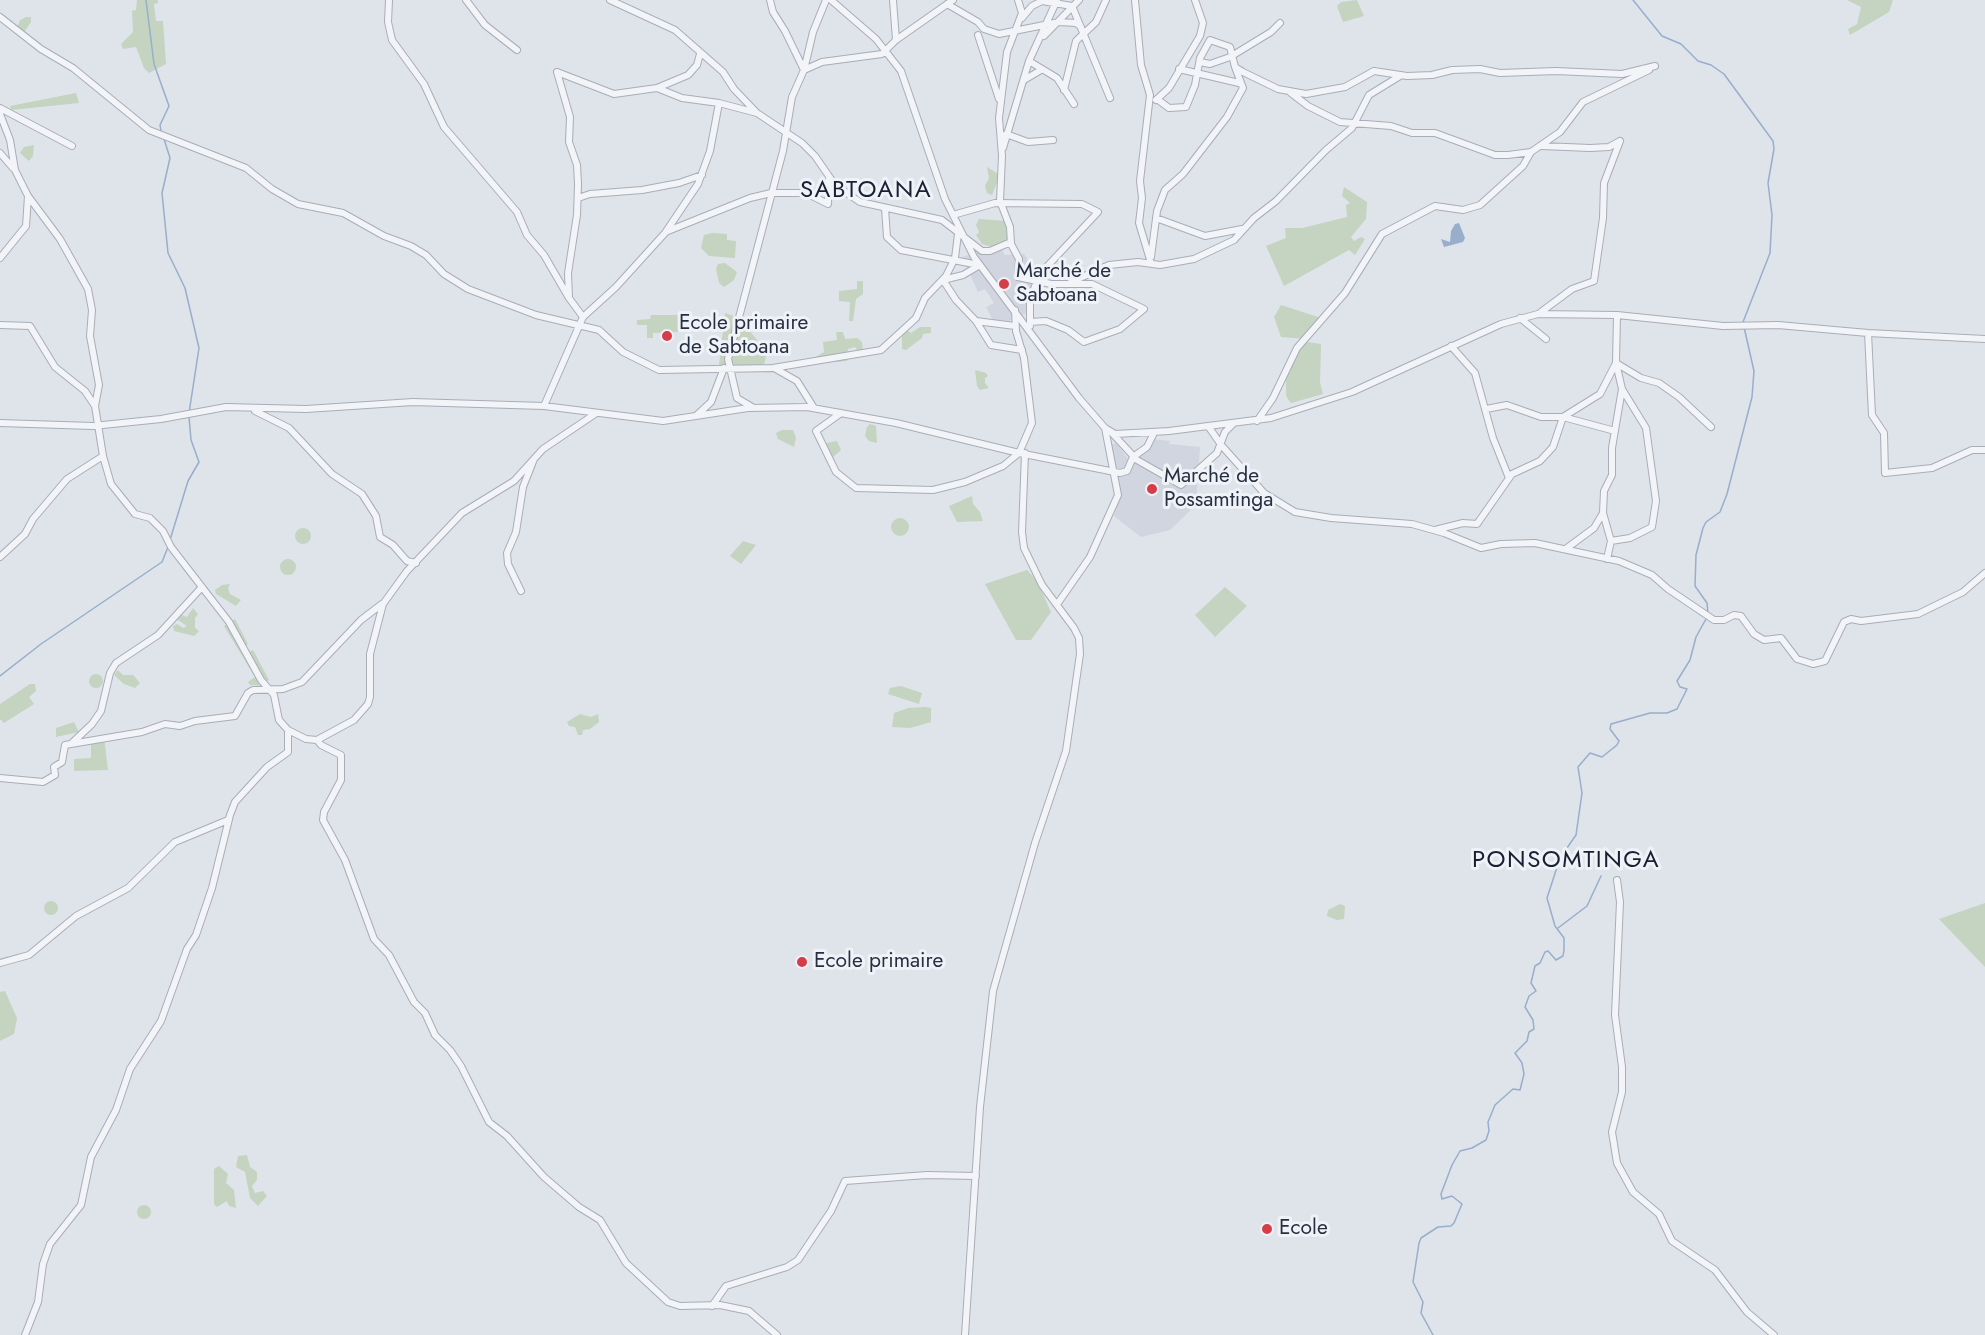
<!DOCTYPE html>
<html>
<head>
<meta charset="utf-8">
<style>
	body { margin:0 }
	canvas { display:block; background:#dfe3ea }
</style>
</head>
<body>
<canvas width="1985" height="1335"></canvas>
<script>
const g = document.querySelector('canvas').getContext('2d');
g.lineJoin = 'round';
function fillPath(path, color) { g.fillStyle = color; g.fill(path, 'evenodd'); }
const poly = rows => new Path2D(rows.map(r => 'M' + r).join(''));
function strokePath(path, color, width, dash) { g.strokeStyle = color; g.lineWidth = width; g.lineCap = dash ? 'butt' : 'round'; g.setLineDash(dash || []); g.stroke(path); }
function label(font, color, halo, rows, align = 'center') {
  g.font = font + ' Jost,sans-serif'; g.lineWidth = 6; g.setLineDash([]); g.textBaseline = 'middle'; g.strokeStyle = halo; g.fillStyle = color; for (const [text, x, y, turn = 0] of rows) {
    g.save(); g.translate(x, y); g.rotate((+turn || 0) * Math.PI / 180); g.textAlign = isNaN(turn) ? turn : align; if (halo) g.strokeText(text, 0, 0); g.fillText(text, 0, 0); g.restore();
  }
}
fillPath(poly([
	[1001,248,1005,255,1024,254,1039,276,1031,311,1005,323,1002,320,995,324,986,307,994,303,985,289,978,292,962,257,982,251,987,254],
	[1152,439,1170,441,1169,444,1200,447,1196,505,1170,530,1141,537,1114,516,1120,496,1108,445,1116,443,1132,464,1145,452]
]), '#d1d5df');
fillPath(poly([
	[137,0,158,0,158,3,154,4,156,21,163,21,166,64,149,73,144,68,136,47,123,49,121,44,133,32,132,11,136,10],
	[1357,0,1364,16,1343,22,1337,6,1341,2],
	[1847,0,1893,0,1889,12,1850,35,1848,29,1857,24,1861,7],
	[26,17,31,17,31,22,23,34,17,28,20,20],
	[76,93,79,103,11,110,10,106],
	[34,145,33,156,29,161,20,153,24,147],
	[987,167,1000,175,992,195,987,193,985,186,989,178],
	[1344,187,1367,202,1366,219,1351,237,1354,241,1361,237,1365,239,1355,255,1349,250,1284,286,1266,246,1286,238,1285,228,1302,228,1347,217,1346,205,1350,203,1342,196],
	[979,219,1005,221,1009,228,1007,243,996,248,982,244,976,235,979,232,976,225],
	[712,233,727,234,727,240,736,241,735,258,709,256,701,248,704,235],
	[725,263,737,272,734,280,724,287,719,283,716,269,718,264],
	[857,281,863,281,863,294,856,299,853,321,849,321,850,302,839,301,839,291,857,289],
	[1281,305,1324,319,1305,339,1281,337,1274,317],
	[725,313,739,318,767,352,764,365,719,365],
	[651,315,678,315,678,332,653,333,653,338,647,338,647,325,637,325,637,320,650,319],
	[920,327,931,327,931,333,923,334,922,338,906,350,902,349,902,333,906,329,911,333],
	[836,332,843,332,845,339,857,338,862,342,863,353,859,353,855,347,848,349,847,361,822,363,816,357,824,352,823,342,837,340],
	[1307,342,1321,344,1320,383,1323,394,1291,403,1286,396,1286,373,1297,352],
	[975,370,986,373,988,376,985,378,985,383,989,388,980,390,977,386],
	[870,424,876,426,877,443,869,441,865,436,867,427],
	[782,430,793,430,796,438,794,447,778,439,776,433],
	[837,441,841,450,832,458,826,451,826,443],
	[972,496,973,504,980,512,983,521,957,522,949,506],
	'891 527a9 9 0 1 1 18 0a9 9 0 1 1-18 0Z',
	'295 536a8 8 0 1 1 16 0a8 8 0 1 1-16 0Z',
	[743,541,756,545,741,564,730,556],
	'280 567a8 8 0 1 1 16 0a8 8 0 1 1-16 0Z',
	[1027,570,1037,581,1051,612,1031,640,1016,640,985,584],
	[230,584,228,588,230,594,241,600,236,606,216,594,215,590,222,585],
	[1225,587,1247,606,1215,637,1195,615],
	[193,608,198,614,195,618,195,628,199,631,194,636,174,631,173,626,177,624,183,628,187,626,175,618,179,614,187,617],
	[235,619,248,644,244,647,248,653,253,650,269,680,261,685,250,685,248,682,255,677,224,626],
	[118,670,123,675,133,675,140,683,135,688,124,684,114,675],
	'89 681a7 7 0 1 1 14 0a7 7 0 1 1-14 0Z',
	[30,684,35,684,36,691,29,697,34,704,4,723,0,719,0,704],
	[901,686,922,693,919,704,888,694,890,688],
	[925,707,931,708,931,722,910,728,892,727,894,713,908,708],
	[580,714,591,717,598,714,599,722,590,729,583,730,582,735,578,735,575,727,569,726,567,722],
	[74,722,79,732,56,737,56,728],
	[104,737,108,770,74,771,74,759,91,758,91,740],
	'44 908a7 7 0 1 1 14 0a7 7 0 1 1-14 0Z',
	[1985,903,1985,967,1939,919],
	[1340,904,1345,906,1344,919,1337,920,1327,916,1328,910],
	[5,991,17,1018,14,1034,0,1041,0,992],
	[247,1155,250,1167,257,1172,257,1180,252,1186,255,1193,263,1191,267,1196,258,1206,250,1198,245,1172,236,1167,238,1156],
	[219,1166,228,1174,226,1183,234,1190,236,1208,229,1206,227,1201,217,1207,214,1204,214,1169],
	'137 1212a7 7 0 1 1 14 0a7 7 0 1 1-14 0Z'
]), '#c4d4c0');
fillPath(poly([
	[1459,223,1465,238,1463,242,1444,247,1441,239,1450,242,1451,231,1455,224]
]), '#98aecc');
strokePath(poly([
	[146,0,154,64,169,106,160,125,161,131],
	[1633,0,1662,36,1681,44,1698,61,1711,65,1724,74,1773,141,1774,149,1768,183,1772,215,1770,253,1743,322],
	[164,139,170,158,162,193,168,253,185,288,199,348,189,413],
	[170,540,188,481,199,462,191,440,189,417],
	[1708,614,1707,603,1695,586,1696,555,1703,528,1706,522,1720,512,1727,494,1752,397,1754,371,1744,327],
	[0,676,41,644,162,562,168,547],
	[1558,928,1587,906,1601,876],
	[1433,1335,1421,1313,1423,1302,1413,1282,1419,1243,1421,1238,1438,1227,1451,1226,1454,1223,1462,1204,1452,1196,1442,1199,1441,1194,1452,1165,1460,1151,1472,1148,1486,1140,1489,1131,1488,1122,1495,1105,1513,1089,1520,1090,1524,1074,1522,1063,1515,1053,1527,1041,1529,1032,1534,1029,1533,1020,1525,1007,1529,996,1536,991,1531,983,1535,966,1540,963,1545,952,1548,951,1556,960,1563,956,1564,950,1564,938,1555,926,1547,898,1560,858,1576,835,1582,793,1578,767,1590,753,1602,757,1617,745,1619,741,1610,729,1611,724,1650,713,1667,713,1677,709,1687,689,1680,687,1677,681,1690,660,1696,637,1706,619]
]), '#98aecc', 1.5);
const minor = poly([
	[389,0,388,22,392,40,424,84,444,127,517,212,527,235,544,255,569,298],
	[466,0,485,25,517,50],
	[610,0,675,30,723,72,734,89,757,113,802,143,815,156,835,185,860,202,942,220,982,251,990,251,1011,242],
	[770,0,773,12,785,31,804,70,822,62,882,54,896,40,953,0],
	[831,0,876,39,901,71,945,199,974,257,1079,398,1105,428,1115,434,1169,431,1271,418,1352,392,1501,324,1538,314,1617,315,1723,326,1778,325,1868,333,1985,339],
	[893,0,896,40],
	[1018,0,1022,13,1007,52,999,118,1002,156,1000,201,1010,227,1011,244,1019,259,1018,277,1051,284,1092,284,1144,309,1120,329,1084,342,1068,330,1046,321,1030,322],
	[1135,0,1141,65,1150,95,1140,181,1142,198,1139,223,1151,263],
	[947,4,978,22,984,29,999,34,1059,22,1076,23,1081,27],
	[0,17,41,49,73,68,149,130,246,168,272,189,298,204,343,213,384,236,411,246,426,255,444,274,468,289,536,315,599,330,623,352,659,370,773,368,881,350,916,318,925,298,946,276,955,258,958,234],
	[1022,18,1032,6,1042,1,1072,6,1110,98],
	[978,35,999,99],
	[1044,36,1079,0],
	[1029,61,1057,78,1074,104],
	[1200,62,1210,64,1230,57,1271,32,1280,23],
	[1179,69,1239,83],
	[557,72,570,117,569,142,577,165,578,184,577,215,568,273,569,298,583,317],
	[557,72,614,94,657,88,682,98,719,103,757,113],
	[1024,80,1041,70],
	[657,88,688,75,697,65,700,54],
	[1064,90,1076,41,1096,22,1106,0],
	[1291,93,1308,106,1340,122,1391,126,1412,133,1435,133,1495,155,1508,155,1531,152,1560,132,1583,102,1649,70],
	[1157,99,1169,108,1186,107,1195,85,1200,58,1210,40,1230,47,1235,67,1243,72,1278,89,1306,94,1345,87,1374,71,1407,76,1432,75,1452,70,1480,69,1500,73,1556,71,1622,74,1655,66],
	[1156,100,1169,88,1200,36,1203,23,1195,0],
	[0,108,72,146],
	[0,114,10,140,15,170,28,196,60,239,88,289,92,310,90,336,99,385,95,406,103,456,111,484,135,514,150,518,163,531,171,547,229,622,261,680,274,695,279,720,288,730,306,739,317,740,354,720,368,704,370,697,370,654,383,604,407,571,462,513,514,481,543,449,595,414],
	[1006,134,1028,142,1053,140],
	[1542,146,1590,148,1609,147,1620,141],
	[1003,148,1029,61,1057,0],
	[0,153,13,168],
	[578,198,590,194,642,190,679,183,702,175],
	[885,208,887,237,901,250,979,265],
	[953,215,995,203,1082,204,1098,212,1039,275,1030,300,1030,326],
	[1156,218,1205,236,1242,229],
	[668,231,750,198,771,193,806,193,828,204,829,177],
	[1151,257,1157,211,1165,190,1183,174,1227,117,1243,88,1235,67],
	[0,258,26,226,28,196],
	[980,265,963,275,943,280,956,300,976,321,1015,326],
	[1071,282,1109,265,1138,262,1160,265,1194,259,1234,240,1254,218,1276,201,1326,150,1352,128,1369,95,1400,76],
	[1541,312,1572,289,1594,281,1603,218,1604,183,1620,141],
	[1520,318,1546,339],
	[976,321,991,345,1022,350],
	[0,325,30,326,55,367,85,391,95,406],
	[1868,333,1872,415,1884,433,1885,473,1932,468,1972,450,1985,450],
	[1451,346,1475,373,1493,438,1509,478],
	[774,368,797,381,814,408],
	[544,406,583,317,616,287,665,233,698,184,710,151,719,103],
	[752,407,737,398,728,359,783,151,792,97,804,70,813,32,826,0],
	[1486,409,1507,405,1541,417,1563,417,1615,431],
	[255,411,289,428,332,474,362,494,376,516,380,537,393,545,407,561,416,563],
	[841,413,816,431,836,472,856,488,933,490,965,482,1003,466,1019,453,1032,423,1024,358,1016,331,1015,310],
	[697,415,711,402,724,368],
	[1257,421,1273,398,1297,348,1345,293,1382,234,1435,206,1463,210,1480,205,1523,166,1531,152],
	[0,423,93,426,161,419,226,407,306,409,413,402,544,406,663,421,748,408,807,407,896,423,1019,453,1120,473,1127,471,1133,457,1147,447,1154,433],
	[1208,426,1222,446,1264,493,1295,512,1331,518,1412,524,1444,533,1481,548,1501,544,1535,543,1619,561,1652,575,1668,589,1714,620,1724,620,1734,615,1741,616,1754,634,1764,640,1781,638,1797,659,1813,664,1825,661,1844,622,1851,619,1861,621,1918,614,1963,592,1985,573],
	[1112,433,1137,460,1181,485,1217,453,1225,432,1233,424],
	[1603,513,1611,541],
	[1435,530,1463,523,1477,524,1512,474,1540,461,1553,447,1563,417,1600,394,1616,363,1641,378,1659,383,1679,397,1711,427],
	[1567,548,1594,528,1603,513,1604,491,1612,475,1612,448,1622,389],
	[0,557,25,534,33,519,67,479,103,456],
	[1607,559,1611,541,1630,538,1652,527,1656,501,1646,428,1622,389,1616,363,1617,315],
	[521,591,508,564,507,553,516,532,523,487,534,459],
	[1058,603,1090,557,1118,495,1105,428],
	[317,740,321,745,341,755,341,780,324,812,323,820,345,860,374,939,389,955,414,1002,425,1013,435,1035,450,1050,461,1066,489,1122,507,1136,544,1177,579,1207,600,1220,626,1263,668,1302,680,1306,720,1305,749,1311,777,1335],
	[71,744,142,732,165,724,180,726,195,721,235,716,248,693,253,690,283,689,302,682,361,620,382,604],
	[0,778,43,782,55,775,54,767,62,762,65,745,71,744,92,724,101,711,110,673,116,663,158,635,202,587],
	[1617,880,1620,902,1615,1015,1622,1067,1622,1092,1612,1132,1617,1163,1633,1192,1659,1214,1672,1241,1715,1270,1747,1312,1774,1335],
	[0,963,29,955,76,916,128,888,175,842,228,820],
	[712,1306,726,1286,787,1267,798,1260,831,1211,845,1181,927,1175,976,1176],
	[25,1335,38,1302,43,1264,50,1244,81,1205,91,1157,116,1110,130,1069,161,1021,187,949,196,935,212,888,230,815,235,802,267,767,288,752,288,730],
	[965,1335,980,1107,993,991,1035,843,1066,751,1080,654,1079,638,1074,628,1042,585,1024,548,1022,532,1025,453]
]);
strokePath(minor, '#a8adb8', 8);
strokePath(minor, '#f2f4f8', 6);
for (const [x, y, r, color] of [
	[1004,284,6,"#d73c49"],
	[667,336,6,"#d73c49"],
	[1152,489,6,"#d73c49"],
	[802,962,6,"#d73c49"],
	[1267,1229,6,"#d73c49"]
]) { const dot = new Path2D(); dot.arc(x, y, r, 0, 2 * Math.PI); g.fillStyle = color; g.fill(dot); strokePath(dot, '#eff2f7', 2); }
label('21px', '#272f42', '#eff2f7', [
	["Marché de",1016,272],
	["Sabtoana",1016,296],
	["Ecole primaire",679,324],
	["de Sabtoana",679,348],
	["Marché de",1164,477],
	["Possamtinga",1164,501],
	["Ecole primaire",814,962],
	["Ecole",1279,1229]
], 'left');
g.letterSpacing = '1.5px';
label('24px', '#192033', '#eff2f7', [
	["SABTOANA",866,191],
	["PONSOMTINGA",1566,861]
]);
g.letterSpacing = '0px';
</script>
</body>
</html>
